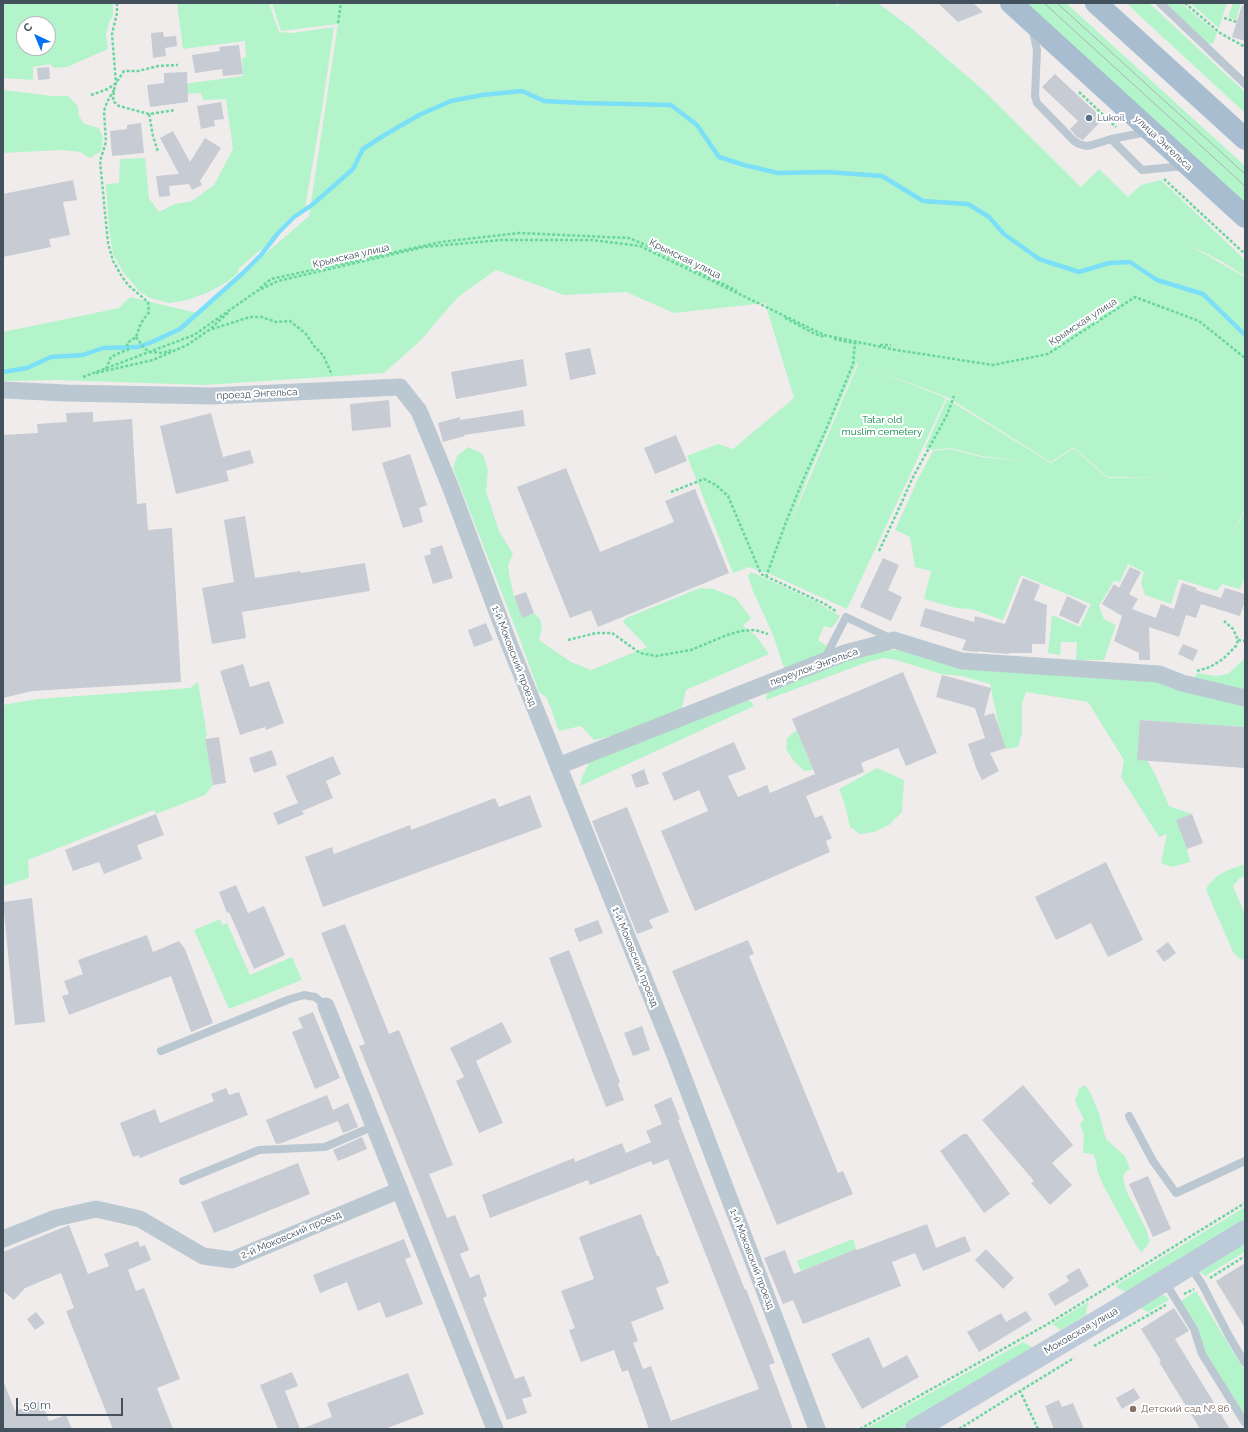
<!DOCTYPE html>
<html>
<head>
<meta charset="utf-8">
<style>
	body { margin:0 }
	#map { position:relative; width:1248px; height:1432px; overflow:hidden; background:#f0ecec; font-family:Raleway,sans-serif }
	canvas { display:block }
	.frame { position:absolute; inset:0; border:4px solid #43515c; pointer-events:none }
	.north { position:absolute; left:16px; top:16px; width:40px; height:40px; box-sizing:border-box; background:#fff; border:1px solid #b4b9be; border-radius:50%; rotate:316deg; font-size:11px; font-weight:700; line-height:16px; text-align:center; color:#43515c }
	.north::after { content:''; display:block; margin:auto; width:14px; height:18px; background:#0271f3; clip-path:polygon(50% 0,100% 100%,50% 72%,0 100%) }
	.scale { position:absolute; left:16px; top:1398px; width:107px; height:18px; box-sizing:border-box; border:2px solid #43515c; border-top:0; padding-left:5px; font-size:12px; line-height:14px; white-space:nowrap; color:#43515c; -webkit-text-stroke:3px #fff; paint-order:stroke }
</style>
</head>
<body>
<div id="map">
<canvas width="1248" height="1432"></canvas>
<div class="frame"></div>
<div class="north">С</div>
<div class="scale">50 m</div>
</div>
<script>
const g = document.querySelector('canvas').getContext('2d');
g.lineJoin = 'round';
function fillPath(path, color) { g.fillStyle = color; g.fill(path, 'evenodd'); }
const poly = rows => new Path2D(rows.map(r => 'M' + r).join(''));
function strokePath(path, color, width, dash) { g.strokeStyle = color; g.lineWidth = width; g.lineCap = dash ? 'butt' : 'round'; g.setLineDash(dash || []); g.stroke(path); }
function label(font, color, halo, rows, align = 'center') {
  g.font = font + ' Raleway,sans-serif'; g.lineWidth = 4; g.setLineDash([]); g.textBaseline = 'middle'; g.strokeStyle = halo; g.fillStyle = color; for (const [text, x, y, turn = 0] of rows) {
    g.save(); g.translate(x, y); g.rotate((+turn || 0) * Math.PI / 180); g.textAlign = isNaN(turn) ? turn : align; if (halo) g.strokeText(text, 0, 0); g.fillText(text, 0, 0); g.restore();
  }
}
fillPath(poly([
	[6,3,113,3,113,16,109,22,106,35,108,49,67,67,54,68,50,64,33,67,33,80,3,78,3,4],
	[24,24,48,24,48,48,24,48],
	[177,3,269,3,279,32,292,33,334,27,321,115,305,208,287,220,264,247,239,268,238,273,227,282,207,293,187,300,169,303,150,298,140,292,123,272,113,254,109,229,106,184,119,183,120,159,145,158,149,198,159,212,175,204,192,201,214,185,233,149,226,99,203,100,201,93,186,94,184,84,243,76,242,58,246,57,245,41,183,49],
	[272,3,835,3,837,6,841,3,878,3,910,27,982,89,1081,187,1099,169,1128,197,1141,185,1161,180,1245,260,1245,276,1221,261,1187,244,1245,277,1245,509,1232,534,1245,511,1245,577,1240,589,1222,584,1217,591,1179,579,1171,604,1145,595,1141,583,1144,572,1128,564,1120,582,1114,581,1099,606,1104,619,1116,625,1104,660,1076,660,1077,642,1061,642,1060,655,1048,653,1052,615,1080,627,1091,604,1021,575,1003,620,971,609,956,608,924,599,931,571,915,567,910,537,895,530,918,479,933,451,950,449,981,457,1028,461,981,456,950,448,933,450,925,448,947,399,1051,463,1074,448,1107,478,1162,477,1107,477,1074,447,1051,462,947,397,870,368,946,398,847,609,770,574,749,567,733,573,687,456,718,444,733,449,794,398,765,303,674,313,626,292,564,295,496,270,458,297,420,341,384,373,205,385,56,380,3,381,3,332,119,308,130,297,197,313,309,216,338,24,281,31],
	[857,363,858,364,791,522,807,479],
	[1026,3,1066,3,1245,166,1245,203],
	[1126,3,1149,3,1245,92,1245,113],
	[1166,3,1181,3,1217,33,1213,44,1207,43],
	[1190,3,1227,3,1219,28],
	[1233,3,1241,3,1236,20,1228,17],
	[3,90,53,96,68,96,78,106,79,116,84,124,99,128,103,137,101,151,90,158,80,152,62,150,3,153],
	[468,447,483,454,488,470,486,491,499,531,513,554,508,565,510,579,514,596,522,617,534,613,540,619,542,629,539,640,552,649,571,662,591,670,647,647,623,622,626,618,700,588,713,589,736,598,751,618,743,626,756,636,769,654,686,690,681,711,633,731,594,740,581,726,559,731,547,698,539,692,519,637,453,468,457,456],
	[751,572,815,601,840,616,832,628,824,626,818,640,827,646,823,656,785,671,773,635,753,591,748,576],
	[885,650,901,650,1145,677,1245,702,1245,727,1140,720,1147,760,1156,776,1169,806,1192,814,1176,820,1187,849,1190,862,1172,867,1161,863,1167,834,1159,837,1121,777,1124,760,1088,702,1026,692,1022,703,1022,733,1018,747,1006,749,999,727,990,684,962,676,941,674,896,660,884,658,865,663,766,700,767,691,826,667],
	[1245,658,1245,695,1192,680,1198,673,1215,676,1228,674],
	[198,682,207,735,205,739,213,785,205,795,156,814,154,810,28,860,29,878,3,886,3,705,37,699,190,688],
	[744,701,751,701,754,706,580,786,582,777,589,763,603,756],
	[797,730,813,770,804,771,793,760,786,749,787,738],
	[877,768,904,780,902,812,889,825,874,832,860,834,850,827,845,805,839,789],
	[1245,864,1245,875,1240,878,1233,886,1245,915,1245,958,1241,960,1233,952,1206,890,1208,885,1217,876,1228,870],
	[220,919,222,925,227,923,250,975,292,957,302,980,229,1009,194,930],
	[1085,1085,1091,1094,1099,1113,1106,1139,1125,1156,1130,1169,1125,1172,1123,1179,1127,1192,1146,1229,1150,1242,1142,1252,1143,1254,1137,1247,1102,1183,1097,1170,1096,1161,1093,1154,1083,1153,1084,1135,1080,1124,1084,1120,1075,1101,1079,1089],
	[1245,1207,1245,1221,1129,1294,1115,1286],
	[853,1239,856,1249,801,1271,797,1261],
	[1245,1240,1245,1252,1205,1276,1201,1273,1200,1269],
	[1196,1291,1245,1371,1245,1416,1204,1350,1197,1326,1181,1301],
	[1161,1295,1166,1296,1169,1300,1148,1312,1140,1308],
	[1088,1302,1086,1315,1061,1330,1052,1324],
	[1023,1342,1036,1349,900,1429,865,1429]
]), '#b4f4cb');
strokePath(poly([
	[3,372,27,368,51,357,83,355,103,348,138,347,152,342,180,329,243,273,261,255,278,233,294,217,312,205,353,169,363,149,383,136,419,115,451,101,482,95,522,91,544,101,583,103,671,105,697,125,719,157,744,165,778,173,827,172,882,176,923,201,968,204,989,217,1004,234,1039,259,1079,272,1109,263,1130,262,1157,280,1203,294,1245,335]
]), '#7bdff7', 4.5);
fillPath(poly([
	[938,3,973,3,983,12,958,22],
	[1242,5,1245,6,1245,41,1232,37],
	[163,32,164,37,176,36,177,46,165,48,166,56,153,58,151,33],
	[239,45,243,74,223,76,222,69,195,73,192,55,220,51,219,47],
	[49,67,50,79,38,80,37,68],
	[187,72,188,102,150,107,147,85,164,83,164,73],
	[1055,74,1103,119,1083,140,1077,137,1070,129,1078,121,1042,87],
	[221,102,224,119,214,120,215,126,201,129,197,106],
	[141,123,144,153,112,156,110,131,127,129,127,125],
	[173,131,190,162,205,138,221,148,200,181,202,185,192,190,189,184,169,186,170,196,159,197,156,176,179,174,160,138],
	[73,180,77,200,63,202,70,235,49,239,51,247,3,257,3,194],
	[590,348,596,374,570,380,565,353],
	[523,359,527,386,456,399,451,372],
	[389,400,391,427,352,431,350,404],
	[523,410,525,426,464,435,465,436,443,442,438,423,460,417,460,420],
	[93,412,93,422,132,419,137,504,146,503,148,530,172,528,181,682,32,691,3,698,3,435,38,433,37,424,67,422,66,413],
	[211,413,223,457,250,450,254,463,226,471,229,481,176,494,160,426],
	[676,435,687,461,655,474,644,448],
	[410,454,427,505,419,508,423,522,403,528,382,463],
	[566,468,600,552,674,522,665,501,695,489,729,573,598,627,591,610,570,618,517,487],
	[245,516,255,578,300,571,301,573,365,563,370,591,242,612,246,638,212,644,202,588,234,582,224,520],
	[442,545,453,578,433,584,424,556,431,554,430,549],
	[883,558,899,565,888,590,902,597,891,621,860,607],
	[1130,567,1141,572,1129,594,1138,599,1132,609,1156,618,1161,604,1174,609,1182,583,1197,588,1196,590,1221,598,1225,588,1245,594,1245,601,1240,616,1201,604,1196,618,1186,615,1179,637,1149,627,1150,660,1139,660,1139,653,1114,641,1122,616,1102,604,1114,584,1119,588],
	[1023,578,1040,585,1034,600,1047,605,1045,644,1032,644,1032,653,1009,653,1009,654,984,652,979,651,978,652,967,651,962,650,966,640,920,626,925,608,974,622,975,616,1005,624],
	[526,592,534,613,522,618,514,596],
	[1067,596,1087,606,1078,624,1059,615],
	[486,623,493,640,474,647,468,630],
	[1183,644,1198,650,1193,661,1178,654],
	[243,664,250,687,269,681,284,723,266,730,265,727,240,735,220,671],
	[903,672,937,753,906,766,898,748,861,763,864,772,806,796,815,818,822,815,832,838,826,841,830,852,695,911,661,831,708,811,699,790,674,801,662,773,734,742,746,769,728,776,738,797,767,785,770,793,815,774,792,719],
	[942,675,991,688,984,716,994,713,1006,748,990,753,999,771,982,780,976,768,968,744,985,738,975,708,936,697],
	[1140,720,1245,727,1245,768,1137,760],
	[219,737,226,783,213,785,205,739],
	[272,750,277,765,254,773,249,758],
	[333,756,341,774,326,781,333,798,302,811,304,814,278,825,273,813,298,803,286,776],
	[644,769,649,784,636,788,631,775],
	[530,795,542,827,323,907,305,857,332,847,334,854,410,825,411,830,495,798,499,807],
	[627,807,669,912,649,920,653,928,637,934,592,821],
	[156,814,164,835,137,845,142,859,104,874,99,862,73,871,65,850],
	[1192,814,1203,843,1187,849,1176,820],
	[1106,862,1143,940,1108,957,1091,923,1056,940,1035,897],
	[236,885,248,913,264,906,285,955,254,969,229,912,227,913,219,892],
	[32,898,45,1022,15,1025,3,902],
	[598,920,603,933,579,942,574,929],
	[345,924,389,1034,399,1030,453,1165,429,1174,447,1218,455,1215,469,1250,460,1254,470,1278,479,1274,487,1296,483,1298,515,1379,524,1376,532,1396,522,1399,527,1413,507,1420,421,1199,359,1046,365,1044,321,933],
	[147,935,153,952,179,941,185,949,213,1023,191,1032,171,976,69,1015,62,996,69,994,64,981,83,974,78,960],
	[748,940,754,954,749,956,838,1173,843,1171,853,1194,777,1225,672,971],
	[1168,942,1176,953,1164,962,1156,951],
	[569,950,620,1082,618,1084,624,1100,606,1107,549,958],
	[313,1012,340,1078,315,1089,292,1032,303,1028,298,1018],
	[502,1022,512,1042,476,1061,503,1123,479,1133,456,1081,464,1077,450,1048],
	[642,1026,650,1050,633,1056,624,1033],
	[1023,1085,1073,1145,1052,1163,1072,1185,1050,1205,1031,1183,1034,1181,982,1120],
	[226,1088,229,1095,239,1092,248,1115,140,1158,139,1155,133,1157,120,1123,155,1109,160,1123,214,1101,211,1094],
	[327,1095,333,1110,348,1103,358,1127,343,1133,338,1121,282,1143,276,1144,266,1120],
	[671,1097,680,1119,678,1120,695,1164,745,1290,746,1289,775,1363,769,1365,793,1429,649,1429,628,1370,622,1372,614,1350,581,1362,569,1330,575,1328,561,1291,594,1279,579,1237,641,1214,657,1256,659,1256,669,1283,656,1288,664,1309,631,1322,638,1341,633,1343,643,1369,651,1366,671,1421,759,1389,668,1159,653,1165,651,1161,590,1185,588,1180,490,1218,482,1195,574,1158,575,1162,622,1143,626,1153,651,1142,646,1131,662,1124,654,1105],
	[963,1134,967,1134,1010,1194,984,1213,940,1151],
	[362,1137,367,1149,338,1161,333,1150],
	[298,1163,310,1194,214,1233,201,1202],
	[1148,1176,1171,1229,1153,1237,1129,1184],
	[927,1224,936,1248,965,1236,971,1251,923,1271,915,1253,892,1262,901,1286,803,1324,793,1300,783,1304,764,1258,785,1250,794,1274,856,1249,857,1250],
	[69,1225,88,1274,109,1266,104,1254,138,1241,140,1247,145,1245,151,1260,128,1270,136,1291,144,1288,180,1379,157,1388,173,1429,113,1429,66,1311,74,1308,61,1273,25,1288,14,1300,3,1291,3,1252],
	[404,1239,411,1257,405,1259,423,1304,386,1318,380,1302,358,1311,347,1282,320,1293,313,1275],
	[986,1249,1014,1278,1003,1289,975,1260],
	[1245,1263,1245,1328,1216,1281],
	[1079,1268,1089,1286,1055,1306,1048,1294,1069,1281,1066,1276],
	[1174,1308,1189,1331,1175,1339,1230,1429,1200,1429,1159,1362,1161,1361,1141,1329],
	[1026,1311,1032,1320,979,1352,967,1332,1001,1313,1006,1322],
	[36,1312,45,1323,35,1330,27,1319],
	[869,1337,883,1368,907,1355,919,1377,862,1409,831,1354],
	[292,1372,298,1386,285,1391,300,1429,278,1429,260,1385],
	[408,1373,424,1414,385,1429,304,1429,304,1428,332,1417,327,1403],
	[3,1383,4,1383,15,1411,41,1401,49,1421,66,1415,72,1429,3,1429],
	[1134,1388,1140,1398,1122,1409,1116,1398],
	[1059,1400,1062,1407,1073,1403,1084,1429,1054,1429,1045,1406]
]), '#c7cbd3');
strokePath(poly([
	[117,3,117,13,112,34,116,83,114,90,113,101,119,106,149,114,175,110],
	[1185,3,1220,33,1245,47],
	[1224,18,1237,22],
	[338,23,341,3],
	[1079,92,1116,127],
	[91,95,108,89,116,83,124,71,138,71,158,66,178,65],
	[149,114,153,136,158,152],
	[1164,179,1245,254],
	[260,288,271,279,441,242,519,233,629,238,651,247,737,291],
	[785,318,815,334,825,337],
	[212,329,250,317,262,317,276,322,290,321,306,334,314,346,323,355,332,375],
	[136,337,144,348,150,352,163,353,171,350],
	[834,339,859,344],
	[880,345,891,345],
	[106,369,111,357,121,352,128,350,127,343,136,337,141,323,149,312,148,302,128,285,121,275,113,261,108,243,100,161,106,142,104,111,107,102,114,90],
	[96,373,153,360,187,345,209,330,229,312],
	[83,377,194,335,257,291,278,281,424,247,501,240,592,240,640,246,824,335,896,350,993,365,1048,354,1135,297,1199,321,1245,358],
	[671,492,704,479,716,485,728,496,761,574,825,604,837,612],
	[879,551,901,504,912,479,947,415,954,396],
	[766,577,786,522,803,480,825,432,853,364,855,343],
	[568,640,596,633,612,633,640,653,656,656,691,650,727,635,741,631,755,630,768,634],
	[1238,640,1245,641],
	[1197,671,1210,667,1223,659,1236,646,1238,640,1233,629,1224,621],
	[1210,1278,1245,1256],
	[1184,1294,1194,1289],
	[1094,1346,1166,1305],
	[860,1429,1046,1325,1245,1203],
	[959,1429,1020,1391],
	[1038,1429,1020,1391,1074,1358]
]), '#68d69d', 2.5, [3, 2]);
strokePath(poly([
	[1160,3,1245,84],
	[1033,31,1037,50,1035,96,1037,103,1074,141,1079,144,1086,146,1092,145,1111,139,1142,170,1184,166],
	[1111,139,1142,133,1147,134],
	[825,658,846,617,892,639],
	[161,1051,290,999,304,995,315,997,326,1006],
	[1129,1116,1153,1161,1176,1193,1245,1161],
	[183,1181,259,1150,325,1147,374,1126],
	[1190,1266,1202,1284,1229,1336,1245,1363],
	[1165,1282,1194,1329,1202,1354,1245,1423]
]), '#bbc8d1', 8);
strokePath(poly([
	[3,390,66,393,212,396,400,387,419,411,450,486,508,641,674,1053,817,1429],
	[558,766,845,653,894,640,962,661,1159,674,1182,683,1245,698],
	[326,1006,495,1429],
	[3,1239,56,1218,96,1209,140,1219,203,1256,232,1260,400,1190]
]), '#bbc8d1', 17);
strokePath(poly([
	[916,1429,1120,1308,1245,1231]
]), '#bccad9', 22);
strokePath(poly([
	[1011,3,1245,217],
	[1096,3,1245,139]
]), '#a8bdd0', 22);
strokePath(poly([
	[1044,3,1245,186],
	[1057,3,1245,174]
]), '#aeb2b8', 1);
for (const [x, y, r, color] of [
	[1089,118,4,"#5c6f8a"],
	[1133,1409,4,"#8d6e63"]
]) { const dot = new Path2D(); dot.arc(x, y, r, 0, 2 * Math.PI); g.fillStyle = color; g.fill(dot); strokePath(dot, '#fff', 1.5); }
label('10px', '#4e5e75', '#fff', [
	["Lukoil",1097,118]
], 'left');
label('10px', '#43515c', '#fff', [
	["улица Энгельса",1163,143,43],
	["Крымская улица",351,256,-13],
	["Крымская улица",685,259,26],
	["Крымская улица",1083,322,-33],
	["проезд Энгельса",257,394,-3],
	["1-й Моковский проезд",514,656,69],
	["переулок Энгельса",814,667,-20],
	["1-й Моковский проезд",635,957,68],
	["2-й Моковский проезд",291,1235,-23],
	["1-й Моковский проезд",752,1259,69],
	["Моковская улица",1081,1331,-30]
]);
label('10px', '#0b8646', '#fff', [
	["Tatar old",882,420],
	["muslim cemetery",882,432]
]);
label('10px', '#785e54', '#fff', [
	["Детский сад № 86",1141,1409]
], 'left');
</script>
</body>
</html>
